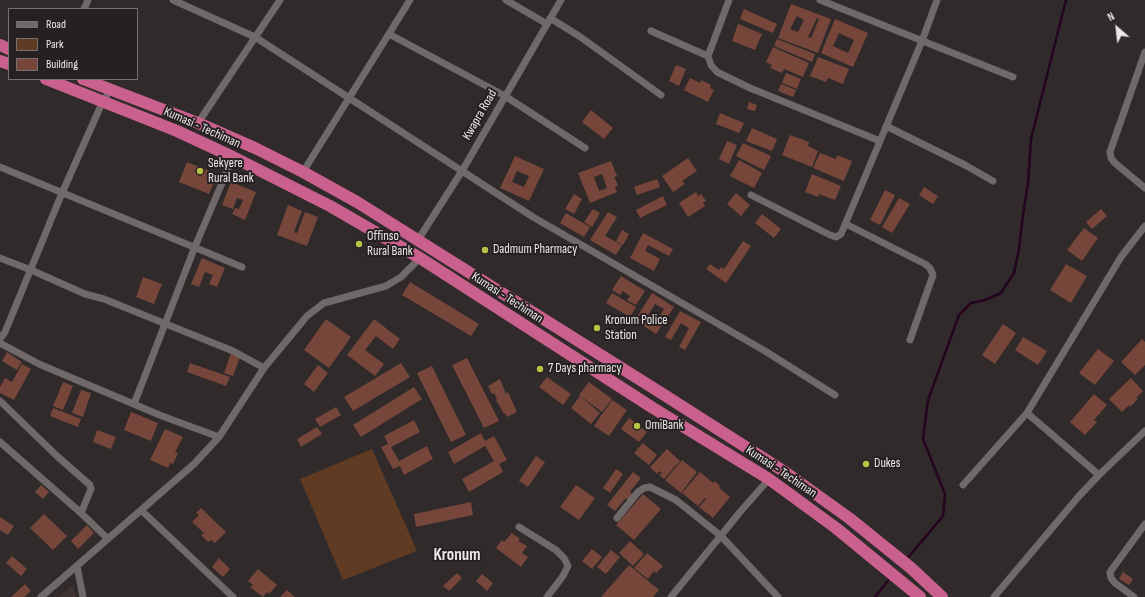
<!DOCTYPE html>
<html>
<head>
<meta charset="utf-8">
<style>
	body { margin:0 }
	#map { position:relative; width:1145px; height:597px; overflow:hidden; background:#302a2a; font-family:"Sofia Sans Condensed",sans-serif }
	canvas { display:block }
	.legend { position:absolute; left:8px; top:8px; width:130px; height:72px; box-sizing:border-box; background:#262021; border:1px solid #757071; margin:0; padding:5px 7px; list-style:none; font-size:12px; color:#ece8e9 }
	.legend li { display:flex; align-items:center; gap:8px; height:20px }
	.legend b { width:20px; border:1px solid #757071 }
	.north { position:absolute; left:1097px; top:8px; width:40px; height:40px; -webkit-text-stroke:3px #262021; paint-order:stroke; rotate:332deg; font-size:11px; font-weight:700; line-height:16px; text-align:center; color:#ece8e9 }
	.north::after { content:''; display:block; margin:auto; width:14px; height:18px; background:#ece8e9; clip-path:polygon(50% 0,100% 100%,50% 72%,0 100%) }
</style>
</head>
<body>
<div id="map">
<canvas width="1145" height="597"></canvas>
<ul class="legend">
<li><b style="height:5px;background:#6f6969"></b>Road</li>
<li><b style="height:11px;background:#5f3b23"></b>Park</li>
<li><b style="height:11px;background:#76463a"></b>Building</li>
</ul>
<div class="north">N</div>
</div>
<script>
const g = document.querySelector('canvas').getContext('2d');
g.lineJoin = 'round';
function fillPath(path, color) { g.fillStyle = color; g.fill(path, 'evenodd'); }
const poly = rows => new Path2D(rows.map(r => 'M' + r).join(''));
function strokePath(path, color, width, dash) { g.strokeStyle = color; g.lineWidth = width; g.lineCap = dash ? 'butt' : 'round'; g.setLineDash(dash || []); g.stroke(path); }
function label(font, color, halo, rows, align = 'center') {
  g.font = font + ' "Sofia Sans Condensed",sans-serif'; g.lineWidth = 4; g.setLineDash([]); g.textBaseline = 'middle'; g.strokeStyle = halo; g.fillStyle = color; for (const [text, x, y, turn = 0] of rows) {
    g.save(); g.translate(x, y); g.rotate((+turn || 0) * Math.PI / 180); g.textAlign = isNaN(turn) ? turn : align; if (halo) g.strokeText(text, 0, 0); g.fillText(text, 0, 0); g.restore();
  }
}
fillPath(poly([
	[73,585,76,597,58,597]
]), '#3f3333');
fillPath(poly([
	[372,449,417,551,343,580,300,479]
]), '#5f3b23');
strokePath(poly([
	[906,560,943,516,945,494,923,439,928,400,959,315,971,303,985,300,1001,293,1014,273,1019,249,1022,222,1028,183,1031,139,1066,0],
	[875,597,891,577]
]), '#25041f', 2.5);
fillPath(poly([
	[791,4,831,19,818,53,778,38],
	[797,16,804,20,798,32,790,29],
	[817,18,819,19,811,38,808,37],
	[744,9,777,24,773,33,740,19],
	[835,19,868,33,853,67,821,53],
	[839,33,854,40,848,53,833,46],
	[738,24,762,34,755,50,732,41],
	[777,39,815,54,812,62,774,46],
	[773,47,809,63,803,77,784,69,782,73,770,68,772,65,766,62],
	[818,57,849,69,843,84,828,78,826,82,810,76],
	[676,65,686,69,679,86,669,81],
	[786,73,801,79,797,89,782,83],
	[690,78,700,83,701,80,711,85,710,88,714,90,708,102,684,90],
	[781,84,796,90,793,97,778,91],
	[749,102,757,105,755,111,747,109],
	[591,110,613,128,604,139,582,122],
	[720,113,744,123,739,133,716,124],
	[752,128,777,139,772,151,746,141],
	[790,135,809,142,808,146,818,151,812,167,782,155],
	[727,141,737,145,729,164,719,159],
	[743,143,771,156,764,170,736,156],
	[820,153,836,159,837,155,852,161,844,181,813,168],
	[515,156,544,169,529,201,500,188],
	[517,171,529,176,524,187,512,182],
	[688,158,697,171,682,181,685,184,673,192,662,176],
	[739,160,762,173,754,188,730,176],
	[611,161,617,176,614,177,618,185,615,187,617,192,590,203,578,173],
	[602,174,607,188,599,191,594,177],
	[187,162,217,174,209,194,179,182],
	[812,174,841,186,835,200,819,194,818,197,805,192],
	[657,179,660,187,637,195,634,187],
	[231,182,256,192,245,220,232,214,235,208,239,209,243,200,237,198,233,209,222,205],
	[924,187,938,196,933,204,919,195],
	[885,190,895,195,880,225,870,220],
	[696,192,698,196,701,194,706,201,703,203,705,206,688,217,679,203],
	[736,193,750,205,741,216,727,204],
	[574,194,582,199,574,214,565,209],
	[663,196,667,205,640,218,636,210],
	[899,198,910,204,892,233,882,227],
	[288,205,302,211,294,232,297,233,305,212,318,217,307,246,277,235],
	[593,209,600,213,592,227,584,222],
	[1101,209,1107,216,1092,229,1086,222],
	[608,212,617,217,605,236,622,245,616,255,590,240],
	[566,213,590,227,584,237,560,223],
	[762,214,781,229,774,238,755,223],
	[1084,228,1098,238,1082,261,1067,250],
	[622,230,629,234,623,245,616,241],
	[643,233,673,249,669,256,648,245,645,251,660,259,654,271,630,258],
	[743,241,751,246,726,283,706,269,710,264,719,270,721,267,724,269],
	[202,258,225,268,217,287,209,284,213,275,205,272,199,287,191,284],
	[1066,264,1087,276,1071,303,1050,290],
	[621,276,645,291,636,305,627,300,630,296,623,291,620,295,612,290],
	[143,277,162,284,154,304,136,297],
	[410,282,479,324,471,336,402,295],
	[612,293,636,307,630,317,606,303],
	[652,293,674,307,656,334,635,320],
	[655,304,664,309,655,323,647,317],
	[680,311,701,322,685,350,679,347,689,328,681,323,671,340,665,337],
	[326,319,351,337,329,368,304,350],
	[374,319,400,339,393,349,376,336,365,350,384,364,375,376,347,355],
	[1003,324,1016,333,995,364,982,355],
	[1023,337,1047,351,1038,365,1015,350],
	[1142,339,1145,342,1145,365,1135,375,1121,362],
	[1098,349,1114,361,1095,385,1079,373],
	[7,352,22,362,17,370,2,361],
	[231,353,240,357,233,376,224,373],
	[467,358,499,421,484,428,452,365],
	[190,363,230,377,226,386,187,372],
	[401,363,410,377,353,411,344,397],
	[22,364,31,369,14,400,0,393,0,387,5,378,12,382],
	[318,365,328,373,314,392,304,384],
	[432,366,466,435,451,442,417,373],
	[547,377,571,394,563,405,539,387],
	[1131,378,1143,391,1136,398,1138,399,1130,407,1129,405,1122,412,1109,399],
	[500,379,506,394,508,392,517,412,507,417,505,413,504,414,496,400,497,399,494,393,492,394,488,386],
	[63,382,73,386,63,410,53,406],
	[589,382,612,399,602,412,579,395],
	[414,387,422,399,361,437,353,425],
	[81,390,91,393,83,417,72,413],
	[1094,394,1107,405,1094,420,1097,422,1085,435,1070,422],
	[580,396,600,413,591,424,571,408],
	[612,400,627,410,609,436,594,426],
	[336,407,341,415,320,427,315,419],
	[53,408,81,419,78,427,50,416],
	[131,412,158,423,151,441,124,430],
	[629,418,647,432,639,442,621,429],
	[414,420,420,432,391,447,399,461,427,446,433,459,404,475,400,466,393,469,381,447,388,444,384,436],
	[317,427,322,434,301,447,297,439],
	[165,429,183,437,175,452,178,453,173,464,170,463,168,468,150,460],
	[97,430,116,437,111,449,93,442],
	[481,433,485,441,494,436,507,460,499,464,503,472,469,492,462,479,494,461,485,446,454,464,448,452],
	[643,443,657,455,649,465,634,453],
	[667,449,680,461,664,479,659,475,662,473,660,471,657,474,650,467],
	[536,456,545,462,528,487,519,481],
	[682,460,697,472,681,493,665,480],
	[616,469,623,474,610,493,603,488],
	[633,472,641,478,630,492,634,495,629,501,626,498,615,511,607,505],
	[700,472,713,483,715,481,720,486,719,488,730,497,713,518,699,507,706,499,705,498,698,506,682,493],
	[41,485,49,492,43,499,35,492],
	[576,485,595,498,579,520,560,507],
	[643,494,661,509,634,540,616,525],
	[471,502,473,515,416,527,414,514],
	[201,508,226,532,215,543,211,540,208,542,201,535,204,533,192,522,199,515,196,513],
	[44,514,67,536,53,550,30,528],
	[0,517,14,526,8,535,0,530],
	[87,525,94,533,78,549,71,541],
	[512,533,520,539,518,541,527,546,522,553,528,557,521,567,496,548,502,540,504,542],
	[630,541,644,554,633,566,619,553],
	[592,549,602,557,592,569,582,561],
	[611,550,620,557,606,574,597,567],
	[647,553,663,566,656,573,654,571,648,579,634,568],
	[12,556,27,569,21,576,6,563],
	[219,558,230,569,223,577,212,567],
	[629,565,659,590,653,597,601,597],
	[258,569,277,585,269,594,267,592,263,597,250,587,253,585,248,581],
	[1123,572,1133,579,1129,585,1119,579],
	[457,573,462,578,449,591,443,586],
	[482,574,493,583,487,591,476,581],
	[25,584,31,591,24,597,11,597],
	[287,590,295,597,280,597]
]), '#76463a');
strokePath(poly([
	[173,0,255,37,533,217,765,351,835,395],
	[506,0,547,24],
	[729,0,708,56,711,65,717,72,750,88,880,141],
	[820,0,1013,77],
	[84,9,88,0],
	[550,18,579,36,661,95],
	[651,31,708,56],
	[389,34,505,96,585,148],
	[1145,52,1110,152,1111,158,1115,163,1145,188],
	[198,123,280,0],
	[886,126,965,165,993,181],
	[0,167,242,267],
	[303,172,410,0],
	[751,195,830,235,836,237,841,234,922,41,937,0],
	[846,224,925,264,930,268,933,275,910,340],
	[418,240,462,171,561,0],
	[0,258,31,270,85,294,104,299,233,351,264,368],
	[0,339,5,332,62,193,103,101,111,89],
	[0,343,39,364,162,416,219,437],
	[0,401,58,457,90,485,91,489,81,513],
	[134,404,194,249,233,157],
	[0,442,81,513,108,539],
	[1099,475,1027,413,1121,257,1145,226],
	[963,485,1027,413],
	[141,510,233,597],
	[617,518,638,492,644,488,650,487,676,500,721,536,778,597],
	[519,527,556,550,564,558,568,566,563,576,547,597],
	[77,566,83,597],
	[41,597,194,464,219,437,264,368,307,316,324,303,386,286,401,277,420,258],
	[671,597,740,512,769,479],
	[994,597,1079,496,1099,475,1145,431],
	[1134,597,1115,583,1111,578,1110,572,1145,524]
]), '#6f6969', 7);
strokePath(poly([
	[0,45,9,49],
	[0,61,9,64],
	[46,79,177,131,233,157,330,206,420,258,653,408,769,479,836,528,920,597],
	[83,79,198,123,255,148,303,172,357,202,658,391,785,472,849,518,911,568,942,597]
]), '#ca608e', 12);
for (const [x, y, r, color] of [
	[200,171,4,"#b8c147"],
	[359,244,4,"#b8c147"],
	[485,250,4,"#b8c147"],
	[597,328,4,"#b8c147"],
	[540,369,4,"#b8c147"],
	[637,426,4,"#b8c147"],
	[866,464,4,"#b8c147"]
]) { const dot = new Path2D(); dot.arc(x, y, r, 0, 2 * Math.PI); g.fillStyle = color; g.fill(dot); strokePath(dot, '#262021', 1.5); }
label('13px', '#ece8e9', '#262021', [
	["Kwapra Road",480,115,-60],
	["Kumasi - Techiman",202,128,24],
	["Kumasi - Techiman",507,298,33],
	["Kumasi - Techiman",781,472,34]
]);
label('13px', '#ece8e9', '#262021', [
	["Sekyere",208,164],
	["Rural Bank",208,179],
	["Offinso",367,237],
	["Rural Bank",367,252],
	["Dadmum Pharmacy",493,250],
	["Kronum Police",605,321],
	["Station",605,336],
	["7 Days pharmacy",548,369],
	["OmiBank",645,426],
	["Dukes",874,464]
], 'left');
label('bold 17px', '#ece8e9', '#262021', [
	["Kronum",457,556]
]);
</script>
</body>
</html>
